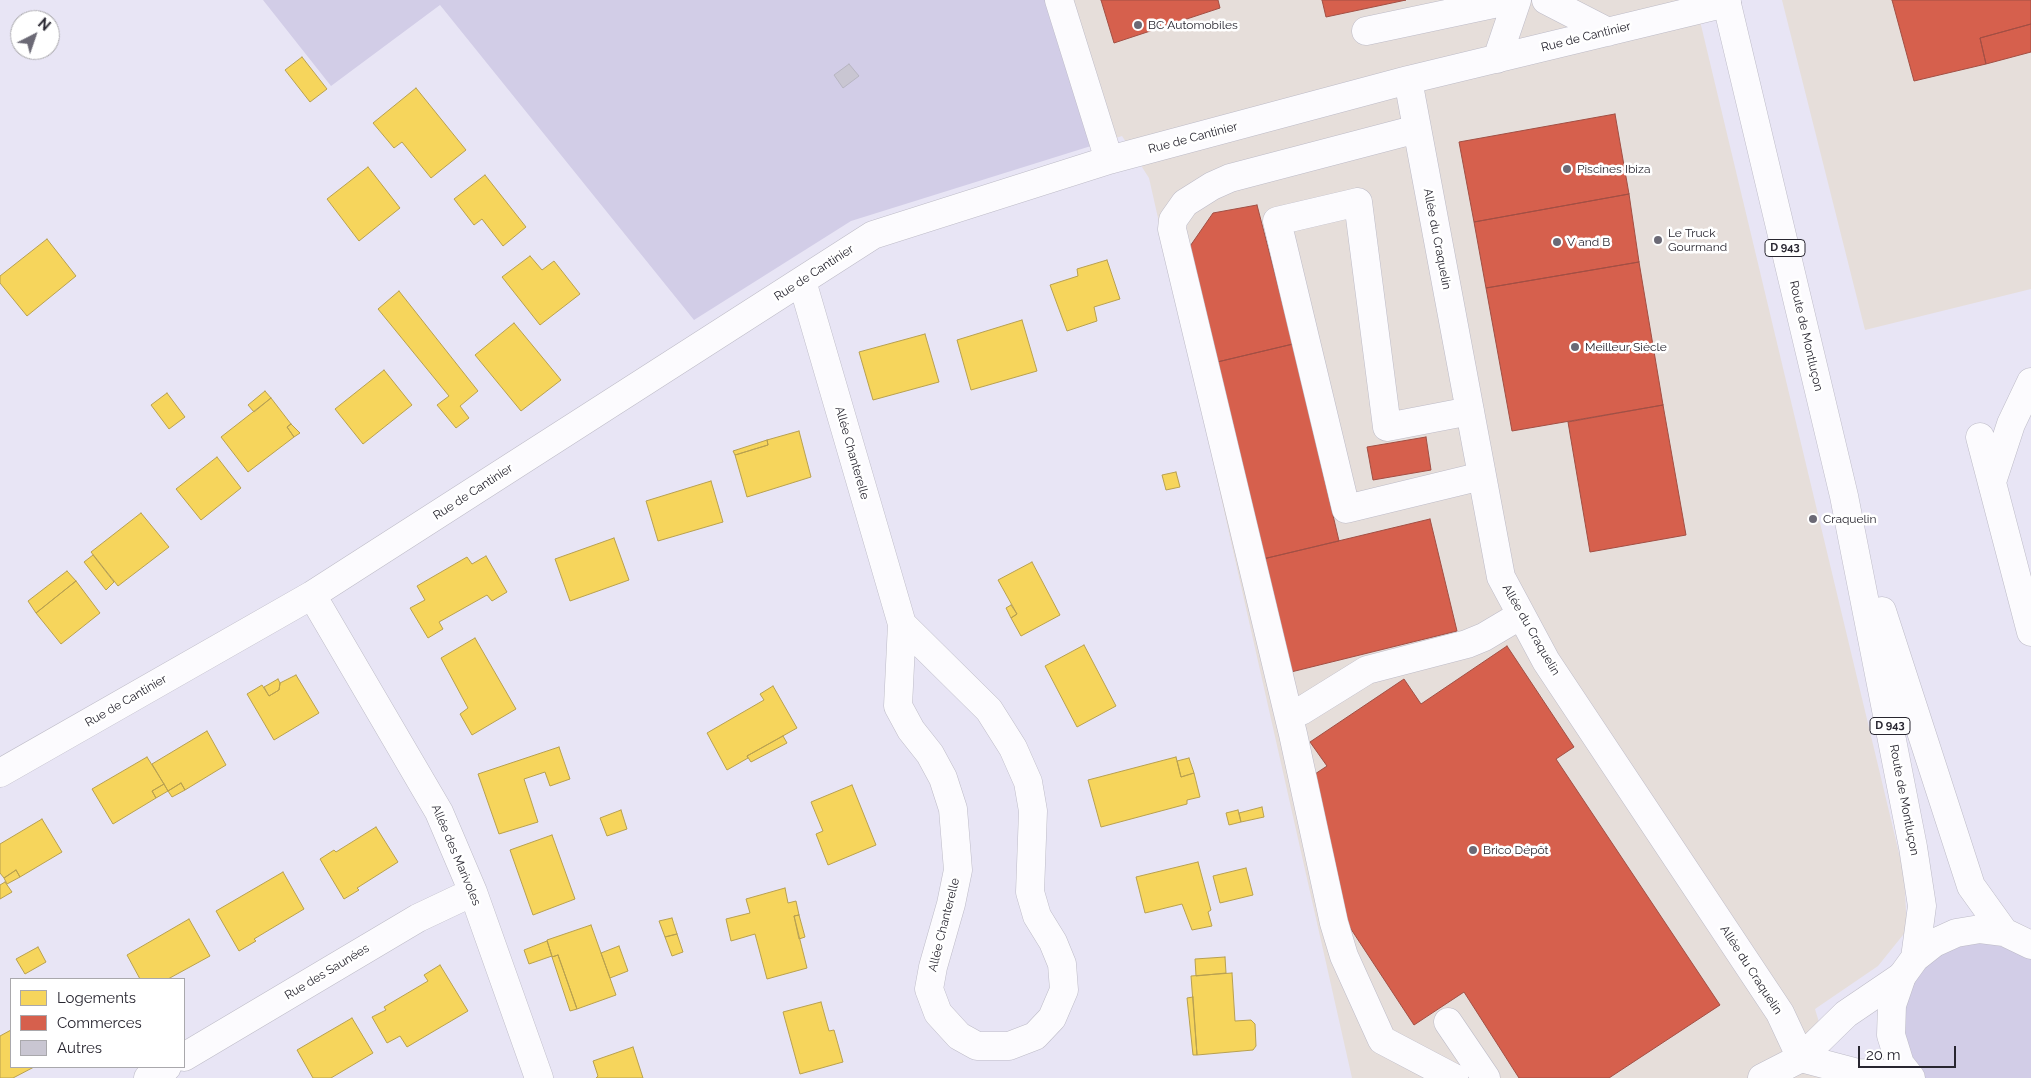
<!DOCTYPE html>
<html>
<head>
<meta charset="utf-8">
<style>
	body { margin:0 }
	#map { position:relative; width:2031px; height:1078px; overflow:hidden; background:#e8e5f5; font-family:Raleway,sans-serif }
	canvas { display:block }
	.legend { position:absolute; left:10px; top:978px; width:175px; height:90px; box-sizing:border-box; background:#fff; border:1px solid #a9a8ac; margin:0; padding:6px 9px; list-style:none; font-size:15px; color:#282630 }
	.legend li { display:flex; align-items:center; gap:10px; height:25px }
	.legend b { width:25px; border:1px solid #a9a8ac }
	.north { position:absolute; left:10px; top:10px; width:50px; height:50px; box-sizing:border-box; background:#fff; border:1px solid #a9a8ac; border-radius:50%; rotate:41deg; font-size:14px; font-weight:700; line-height:20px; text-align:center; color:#282630 }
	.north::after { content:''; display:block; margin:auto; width:18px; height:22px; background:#6b6975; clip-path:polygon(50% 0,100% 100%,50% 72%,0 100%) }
	.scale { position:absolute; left:1858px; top:1046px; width:98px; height:22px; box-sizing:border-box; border:2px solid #282630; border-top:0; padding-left:6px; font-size:15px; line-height:18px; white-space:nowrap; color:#282630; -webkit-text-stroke:4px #fff; paint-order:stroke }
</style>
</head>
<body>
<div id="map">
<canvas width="2031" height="1078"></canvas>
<ul class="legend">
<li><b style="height:14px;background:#f6d55c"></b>Logements</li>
<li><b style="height:14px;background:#d6604d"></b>Commerces</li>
<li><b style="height:14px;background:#c9c6d2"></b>Autres</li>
</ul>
<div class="north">N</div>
<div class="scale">20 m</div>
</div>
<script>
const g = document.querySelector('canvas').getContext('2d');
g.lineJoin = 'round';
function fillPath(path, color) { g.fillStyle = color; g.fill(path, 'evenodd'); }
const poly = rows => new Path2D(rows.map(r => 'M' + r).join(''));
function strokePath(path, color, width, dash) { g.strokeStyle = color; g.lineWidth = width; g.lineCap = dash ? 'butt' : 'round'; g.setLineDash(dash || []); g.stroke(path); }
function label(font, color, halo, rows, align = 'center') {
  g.font = font + ' Raleway,sans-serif'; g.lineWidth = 5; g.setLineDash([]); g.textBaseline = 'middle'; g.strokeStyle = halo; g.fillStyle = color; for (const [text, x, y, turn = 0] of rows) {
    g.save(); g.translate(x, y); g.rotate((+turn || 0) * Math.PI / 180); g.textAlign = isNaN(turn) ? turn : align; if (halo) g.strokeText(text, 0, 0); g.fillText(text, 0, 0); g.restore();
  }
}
fillPath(poly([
	[1045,0,1695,0,1904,874,1907,930,1878,966,1815,1009,1836,1078,1352,1078,1149,178,1122,136,1091,146],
	[1782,0,2031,0,2031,289,1865,330]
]), '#e6deda');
fillPath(poly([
	[263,0,1045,0,1091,146,851,221,694,320,440,5,331,86],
	[1956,933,2031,945,2031,1078,1911,1078,1892,1005,1902,976]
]), '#d2cde7');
const homes = poly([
	[302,57,327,89,310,102,285,70,302,57],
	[416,88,466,150,431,178,402,142,394,148,373,123,416,88],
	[368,167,400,208,359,241,327,199,368,167],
	[485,175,526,227,503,246,482,219,474,225,454,199,485,175],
	[47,239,76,276,27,316,0,283,0,276,47,239],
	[530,256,542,270,554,261,580,294,540,325,502,277,530,256],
	[1107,260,1120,299,1094,307,1097,321,1067,331,1050,285,1078,276,1077,269,1107,260],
	[399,291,478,391,460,406,469,418,456,428,437,405,449,396,378,309,399,291],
	[1022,320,1037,371,971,390,957,340,1022,320],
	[514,323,561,380,521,411,475,355,514,323],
	[925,334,939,382,873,400,859,352,925,334],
	[384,370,412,405,363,444,335,409,384,370],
	[265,391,271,398,254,412,248,405,265,391],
	[167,393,185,417,169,429,151,405,167,393],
	[271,398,291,424,287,427,294,437,248,472,221,437,271,398],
	[291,424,300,433,294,437,287,427,291,424],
	[799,431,811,477,747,497,735,455,768,445,767,440,799,431],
	[767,440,768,445,735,455,733,451,767,440],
	[217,457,241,488,201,520,176,489,217,457],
	[1176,472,1180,487,1166,490,1162,475,1176,472],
	[711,481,723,522,658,541,646,501,711,481],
	[141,513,169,547,118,586,91,552,141,513],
	[614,538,629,580,570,601,555,559,614,538],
	[93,555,114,582,106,590,84,562,93,555],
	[486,556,507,592,492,601,487,595,439,622,443,629,428,638,410,608,425,600,417,586,467,557,472,564,486,556],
	[1032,562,1060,615,1021,636,1011,618,1017,614,998,580,1032,562],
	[67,571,76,581,36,613,28,601,67,571],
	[76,581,100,613,61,644,36,613,76,581],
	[1011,605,1017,614,1011,618,1006,608,1011,605],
	[475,638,516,709,472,735,460,714,468,708,441,658,475,638],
	[1084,645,1116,706,1077,727,1045,666,1084,645],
	[296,675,319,713,274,740,247,694,262,685,269,696,279,690,280,683,296,675],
	[278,679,280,683,279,690,269,696,264,687,278,679],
	[773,686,797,728,747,756,748,758,727,770,707,733,764,700,760,694,773,686],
	[207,731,226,765,185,790,181,783,168,791,152,764,207,731],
	[783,736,787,743,751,762,747,756,783,736],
	[559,747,570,779,550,786,545,772,524,779,538,822,499,834,478,774,559,747],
	[147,757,164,784,152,791,156,798,113,824,92,789,147,757],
	[1176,757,1181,777,1194,773,1200,797,1187,800,1187,804,1101,827,1088,780,1176,757],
	[1189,758,1194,773,1181,777,1177,761,1189,758],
	[181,783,185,790,172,797,168,791,181,783],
	[164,784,168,791,156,798,152,791,164,784],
	[852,785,876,845,828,865,816,834,823,831,811,802,852,785],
	[1262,807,1264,817,1241,822,1239,813,1262,807],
	[621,810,627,829,607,836,600,818,621,810],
	[1238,810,1241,822,1229,825,1226,813,1238,810],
	[42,819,62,852,20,877,16,870,4,878,0,873,0,844,42,819],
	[376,827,398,862,357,888,359,890,344,899,320,859,334,850,336,852,376,827],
	[552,835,575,899,533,915,510,850,552,835],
	[1198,862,1211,910,1208,912,1212,926,1192,930,1182,904,1145,913,1136,877,1198,862],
	[1246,868,1253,895,1220,903,1213,876,1246,868],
	[16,870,20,877,7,884,4,878,16,870],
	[283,872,304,909,254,939,256,941,239,951,216,911,283,872],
	[5,882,12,892,0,899,0,885,5,882],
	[785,888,788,903,796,901,799,915,794,916,807,968,767,979,755,934,731,941,726,919,750,913,746,899,785,888],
	[799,915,805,937,799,939,794,916,799,915],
	[672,918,677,934,665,937,659,921,672,918],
	[189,919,210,956,168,979,140,979,127,955,189,919],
	[591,925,616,995,577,1009,558,955,552,957,547,940,591,925],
	[677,934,683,952,672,956,665,937,677,934],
	[547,941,552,956,529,964,524,950,547,941],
	[619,946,628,971,610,978,601,953,619,946],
	[38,947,46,962,25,974,16,959,38,947],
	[558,955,577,1009,570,1011,552,957,558,955],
	[1225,957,1226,973,1196,976,1195,959,1225,957],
	[440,965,468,1011,407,1047,400,1036,387,1043,372,1017,386,1010,384,1007,428,981,424,975,440,965],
	[1232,973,1235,1021,1251,1020,1255,1024,1256,1046,1253,1050,1197,1055,1191,976,1232,973],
	[1193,997,1197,1055,1193,1055,1187,998,1193,997],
	[821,1002,829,1031,834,1030,843,1062,800,1074,783,1012,821,1002],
	[352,1018,373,1053,331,1078,313,1078,297,1050,352,1018],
	[11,1030,11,1067,34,1067,13,1078,0,1078,0,1036,11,1030],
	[633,1047,643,1078,596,1078,598,1076,593,1061,633,1047]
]);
fillPath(homes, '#f6d55c');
strokePath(homes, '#b8a04f', 1);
const shops = poly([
	[1101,0,1218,0,1220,8,1114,43,1101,0],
	[1322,0,1406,0,1326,17,1322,0],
	[1892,0,2031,0,2031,24,1980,38,1986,64,1914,81,1892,0],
	[2031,24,2031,52,1986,64,1980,38,2031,24],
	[1615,114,1629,194,1474,222,1459,142,1615,114],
	[1629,194,1639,262,1486,288,1474,222,1629,194],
	[1257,205,1293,344,1213,363,1186,252,1213,213,1257,205],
	[1639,262,1663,405,1512,431,1486,288,1639,262],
	[1293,344,1339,541,1263,559,1213,363,1293,344],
	[1663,405,1686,535,1590,552,1568,422,1663,405],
	[1426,437,1431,470,1373,480,1367,447,1426,437],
	[1430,519,1457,631,1291,672,1263,559,1430,519],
	[1507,646,1574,747,1556,759,1720,1005,1609,1078,1519,1078,1464,992,1414,1025,1347,923,1312,776,1327,766,1310,742,1404,679,1421,704,1507,646]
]);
fillPath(shops, '#d6604d');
strokePath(shops, '#a24f44', 1);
const building = poly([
	[849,64,859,76,843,88,834,75,849,64]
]);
fillPath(building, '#c9c6d2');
strokePath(building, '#b7b5c1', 1);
const minor = poly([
	[1059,0,1109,160],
	[1546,0,1608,32],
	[1366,31,1512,0],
	[1497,59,1517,0],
	[1408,80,1501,577,1546,661,1780,1013,1801,1058],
	[1417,129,1230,178,1212,186,1185,203,1173,220,1172,229,1293,734,1334,923,1344,956,1382,1040,1454,1078],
	[802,281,902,624,898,706,911,730,930,754,943,778,953,809,958,870,951,904,933,967,929,989,938,1013,959,1036,977,1046,1009,1046,1035,1036,1052,1018,1064,990,1062,964,1053,942,1037,916,1030,892,1033,811,1028,782,1013,748,989,710,902,624],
	[1470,411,1387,427,1358,202,1277,221,1346,509,1482,476],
	[1980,437,2031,632],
	[1992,482,2011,424,2031,382],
	[312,595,439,812,473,892,539,1078],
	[1301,711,1367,670,1467,644,1484,637,1521,615],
	[0,773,312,595,873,235,1109,160,1408,80,1727,3],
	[1448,1022,1486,1078],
	[184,1057,418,918,473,892],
	[1801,1058,1858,1073,1886,1074,1894,1078],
	[148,1078,167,1067],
	[1762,1078,1801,1058,1846,1014,1902,976]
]);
const major = poly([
	[1726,0,1844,496,1913,847,1922,906,1915,958],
	[1882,611,1971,886,2004,932],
	[1911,1078,1900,1064,1891,1035,1892,1005,1902,976,1915,958,1934,943,1956,933,1980,929,2004,932,2031,945]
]);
strokePath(minor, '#bdbbc7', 29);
strokePath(major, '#bdbbc7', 29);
strokePath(minor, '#fcfbfe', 28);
strokePath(major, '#fcfbfe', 28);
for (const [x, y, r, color] of [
	[1138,25,5,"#6b6975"],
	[1567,169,5,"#6b6975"],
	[1658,240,5,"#6b6975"],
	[1557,242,5,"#6b6975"],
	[1575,347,5,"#6b6975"],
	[1813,519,5,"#6b6975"],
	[1473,850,5,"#6b6975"]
]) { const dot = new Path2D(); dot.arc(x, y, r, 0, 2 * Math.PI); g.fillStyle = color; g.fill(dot); strokePath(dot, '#fff', 2); }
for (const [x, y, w] of [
	[1785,248,40],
	[1890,726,40]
]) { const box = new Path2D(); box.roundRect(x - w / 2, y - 8.5, w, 17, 4); g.fillStyle = '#fff'; g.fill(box); strokePath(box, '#282630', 1); }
label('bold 11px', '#282630', null, [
	["D 943",1785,248],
	["D 943",1890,726]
]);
label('12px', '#282630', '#fff', [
	["BC Automobiles",1148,25],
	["Piscines Ibiza",1577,169],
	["Le Truck",1668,233],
	["Gourmand",1668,247],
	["V and B",1567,242],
	["Meilleur Siècle",1585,347],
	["Craquelin",1823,519],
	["Brico Dépôt",1483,850]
], 'left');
label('12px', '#282630', '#fff', [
	["Rue de Cantinier",1586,37,-14],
	["Rue de Cantinier",1193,138,-15],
	["Allée du Craquelin",1437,239,79],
	["Rue de Cantinier",814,273,-33],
	["Route de Montluçon",1806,336,77],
	["Allée Chanterelle",852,453,74],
	["Rue de Cantinier",473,492,-33],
	["Allée du Craquelin",1531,630,60],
	["Rue de Cantinier",126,701,-30],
	["Route de Montluçon",1904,800,79],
	["Allée des Marivoles",456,855,67],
	["Allée Chanterelle",944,925,-76],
	["Allée du Craquelin",1751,970,57],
	["Rue des Saunées",327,972,-31]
]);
</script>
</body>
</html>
